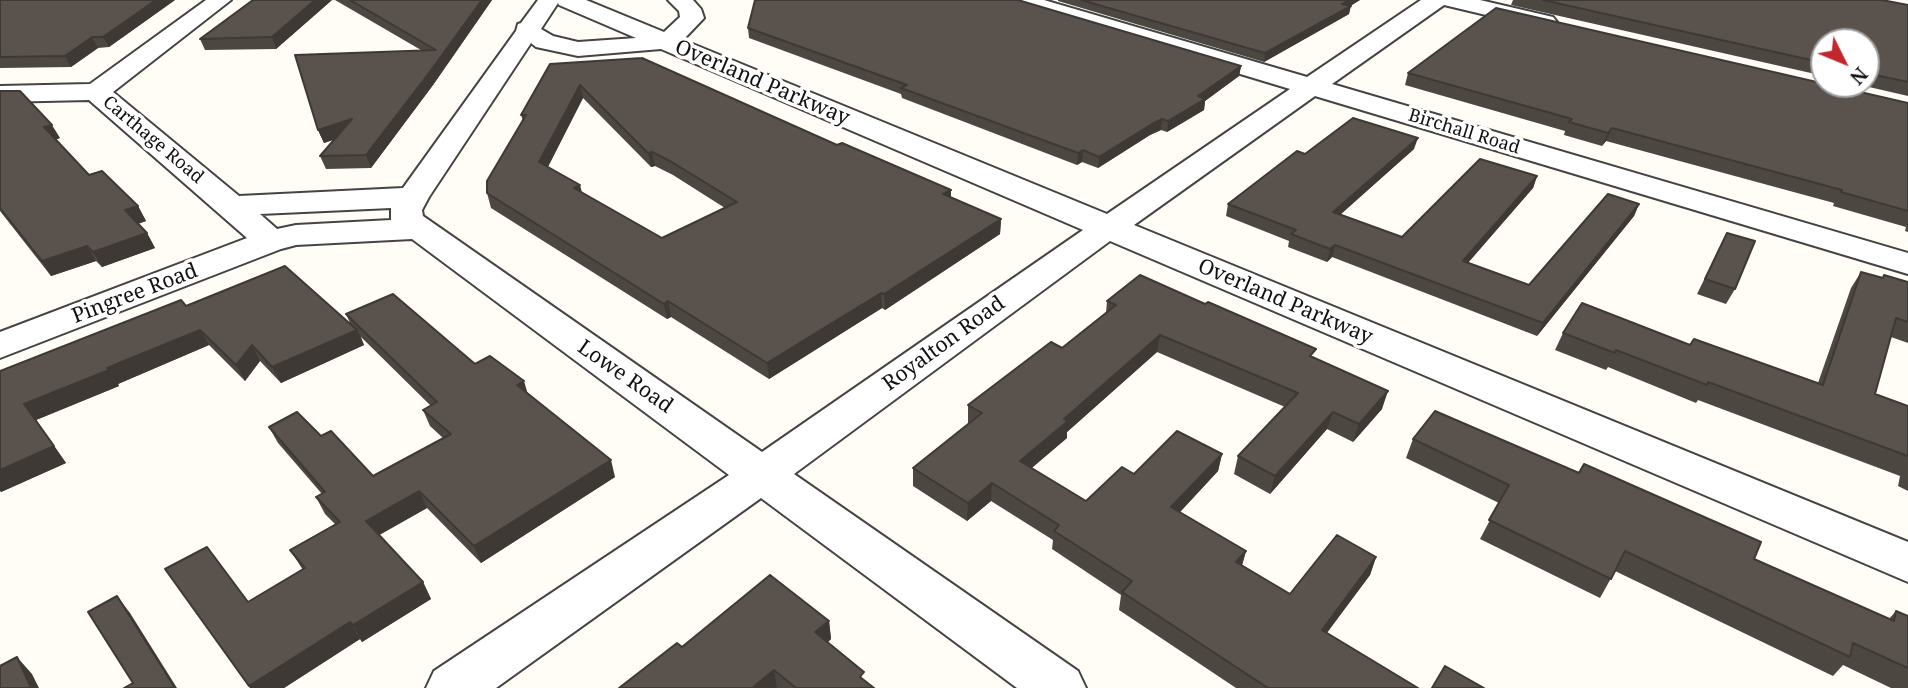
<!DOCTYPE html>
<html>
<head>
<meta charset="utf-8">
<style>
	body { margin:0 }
	#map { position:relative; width:1908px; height:688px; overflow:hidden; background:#fffdf5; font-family:"Noto Serif",serif }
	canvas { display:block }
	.north { position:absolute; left:1810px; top:28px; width:70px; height:70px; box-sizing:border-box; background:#fff; border:2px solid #a0a0a0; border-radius:50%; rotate:133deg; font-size:19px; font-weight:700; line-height:28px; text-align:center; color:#111 }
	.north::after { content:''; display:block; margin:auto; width:24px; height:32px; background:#c4262e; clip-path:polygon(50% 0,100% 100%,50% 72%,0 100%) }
</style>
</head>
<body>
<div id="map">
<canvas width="1908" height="688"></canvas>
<div class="north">N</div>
</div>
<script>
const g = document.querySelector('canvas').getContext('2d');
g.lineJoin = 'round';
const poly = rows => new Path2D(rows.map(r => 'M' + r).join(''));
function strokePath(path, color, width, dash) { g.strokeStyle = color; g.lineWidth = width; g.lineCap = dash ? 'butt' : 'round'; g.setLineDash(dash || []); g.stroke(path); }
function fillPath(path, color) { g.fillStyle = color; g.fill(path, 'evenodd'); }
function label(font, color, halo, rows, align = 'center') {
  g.font = font + ' "Noto Serif",serif'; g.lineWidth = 7; g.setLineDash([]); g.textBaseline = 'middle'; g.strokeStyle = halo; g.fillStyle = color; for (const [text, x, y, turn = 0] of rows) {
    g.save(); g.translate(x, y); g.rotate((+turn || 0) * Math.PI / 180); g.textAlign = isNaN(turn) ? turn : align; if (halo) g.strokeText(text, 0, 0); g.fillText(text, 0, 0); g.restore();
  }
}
const minor = poly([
	[206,0,231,0,113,92,239,196,403,188,516,31,518,24,521,23,538,0,586,0,664,32,680,17,679,11,668,0,693,0,701,9,704,18,683,40,1107,214,1290,89,1012,5,1009,0,1044,0,1307,77,1421,0,1480,0,1553,17,1557,22,1553,27,1545,29,1444,5,1332,84,1908,253,1908,274,1315,96,1134,225,1908,542,1908,582,1110,241,794,474,1078,671,1086,688,1017,688,761,498,496,688,426,688,434,671,729,475,412,239,296,245,281,249,0,358,0,332,247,238,89,100,0,102,0,86,90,84,206,0],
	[558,3,559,5,636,38,578,42,553,36,541,29,558,3],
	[531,43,536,47,578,56,661,49,1083,230,762,452,423,216,422,210,429,197,531,43],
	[391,208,391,220,296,225,277,229,260,214,391,208]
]);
strokePath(minor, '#444', 4);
fillPath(minor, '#fff');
fillPath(poly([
	[0,0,175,0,109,47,98,48,71,67,0,68],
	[332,0,276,49,205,50,200,39],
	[335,0,492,0,433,85,371,168,326,169,320,156,335,139,324,143,318,130,421,50],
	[1058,0,1360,0,1350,6,1349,14,1264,62,1058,1],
	[1513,0,1882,0,1908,5,1908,96,1856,84,1866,84,1866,42,1824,42,1824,76,1511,5],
	[748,28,1241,66,1239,76,1205,101,1204,110,1167,132,1161,130,1150,135,1098,168,1082,162,1077,165,902,98,901,94,749,38],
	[550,64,951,198,1001,219,1000,234,885,310,882,308,769,379,671,317,667,319,491,208,487,193,523,121,521,115],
	[583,98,651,167,655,166,673,175,725,208,662,238,582,193,548,167],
	[1408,73,1908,103,1908,232,1905,231,1906,227,1833,206,1834,203,1606,141,1602,146,1564,135,1565,131,1405,85],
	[0,91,60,138,55,140,89,175,138,206,146,221,138,224,147,233,155,248,102,267,96,261,51,276,0,211],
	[1414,149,1340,214,1402,237,1537,176,1533,188,1468,263,1529,285,1639,204,1634,216,1537,336,1332,257,1327,262,1288,247,1289,241,1226,216,1228,204,1305,154],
	[1727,233,1735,289,1726,304,1697,294],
	[1861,272,1882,278,1884,275,1908,282,1908,343,1891,337,1875,394,1908,406,1908,491,1898,486,1900,476,1698,400,1696,403,1608,367,1606,370,1555,350,1563,333,1690,345,1818,383,1851,288],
	[1107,301,1314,357,1382,409,1353,442,1327,429,1270,494,1234,474,1238,456,1285,407,1157,352,1067,432,1067,438,1031,468,1086,501,1134,474,1222,454,1218,471,1180,512,1246,551,1242,565,1290,594,1376,557,1370,575,1327,633,1418,688,1236,688,1119,610,1121,595,1052,549,1053,540,991,501,967,521,913,486,913,468,969,424,968,423,968,405,1062,348,1106,313],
	[186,306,350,323,346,314,475,364,528,393,615,477,481,563,427,508,379,535,423,582,431,599,362,642,360,639,284,688,250,688,165,569,248,602,303,570,290,550,335,524,325,514,316,497,322,494,278,443,269,427,321,436,373,476,443,438,430,426,423,410,431,406,361,337,364,345,281,383,260,361,245,381,209,345,118,384,119,386,36,420,66,463,1,492,0,371],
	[1413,439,1754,559,1889,619,1896,611,1908,616,1908,688,1891,688,1843,665,1833,676,1615,571,1600,598,1480,539,1499,503,1406,458],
	[829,621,831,639,828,642,865,681,874,688,619,688,682,647]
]), '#4d4742');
fillPath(poly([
	[156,0,175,0,109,47,103,37],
	[315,0,332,0,276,49,272,37],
	[482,0,492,0,433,85,371,168,366,155],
	[1349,0,1360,0,1344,10,1351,6,1349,14,1264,62,1265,53],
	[92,37,98,48,71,67,65,56],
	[1241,66,1239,76,1205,101,1204,110,1167,132,1168,121,1198,96],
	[580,85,583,98,543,176,539,162],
	[352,119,357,132,324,143,318,130],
	[1162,119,1161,130,1150,135,1098,168,1099,157,1152,124],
	[52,125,60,138,51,141,44,127],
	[1612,128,1606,141,1602,146,1608,133],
	[1418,138,1414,149,1330,224,1333,212],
	[1083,150,1082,162,1077,165,1078,153],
	[652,152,655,166,651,167,648,153],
	[1537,176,1533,188,1458,274,1463,261],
	[580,185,584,200,574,188],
	[951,190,951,204,943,194],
	[1639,204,1634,216,1537,336,1543,323],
	[138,206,146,221,134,225,125,210],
	[1001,219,1000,234,885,310,884,294],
	[147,233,155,248,102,267,93,252],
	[1335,245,1332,257,1327,262,1330,249],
	[87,246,96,261,51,276,42,261],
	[881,293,882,308,769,379,767,363],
	[668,301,671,317,667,319,664,304],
	[200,330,209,345,118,384,119,386,36,420,66,463,1,492,0,491,0,470,24,404,107,368],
	[357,330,364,345,281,383,272,367],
	[1160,335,1157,352,1067,432,1067,438,1019,479,1020,461,1064,419],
	[252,345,260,361,245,381,236,365],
	[524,381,529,398,517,385],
	[1388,391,1382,409,1353,442,1359,424],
	[1333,412,1327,429,1270,494,1275,476],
	[1222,454,1218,471,1168,525,1171,507],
	[611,460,615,477,481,563,474,546],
	[992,483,991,501,967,521,968,503],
	[419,491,427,508,374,538,366,521],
	[1246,551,1241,569,1236,562],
	[1376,557,1370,575,1315,648,1322,630],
	[423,582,431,599,362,642,353,625],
	[117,596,130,613,177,688,175,688],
	[829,621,831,639,818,651,815,632],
	[350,622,360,639,284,688,250,688,249,686],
	[17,657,32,674,39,688,31,688],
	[774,670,777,688,752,688]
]), '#3f3936');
const building = poly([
	[0,0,156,0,103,37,92,37,65,56,0,57,0,0],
	[253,0,315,0,272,37,200,39,253,0],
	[350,0,482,0,429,73,366,155,320,156,352,119,318,130,295,55,436,50,350,0],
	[755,0,1018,0,1241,66,1198,96,1205,99,1168,121,1162,119,1152,124,1099,157,1083,150,1078,153,901,88,907,85,748,28,755,0],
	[1081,0,1349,0,1342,4,1351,6,1265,53,1081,0],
	[1543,0,1882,0,1908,5,1908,82,1866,73,1866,42,1824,42,1824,63,1543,0],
	[1496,8,1908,103,1908,211,1841,192,1842,190,1612,128,1608,133,1569,122,1572,119,1408,73,1496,8],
	[642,58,837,145,842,143,951,190,943,194,1001,219,884,294,881,293,767,363,668,301,664,304,487,193,487,181,526,115,521,115,550,64,642,58],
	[580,85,648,153,652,152,670,161,737,202,662,238,574,188,580,185,539,162,580,85],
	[0,91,20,91,52,125,44,127,89,175,102,171,138,206,125,210,147,233,93,252,87,246,42,261,0,208,0,91],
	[1353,118,1418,138,1333,212,1402,237,1480,159,1537,176,1463,261,1529,285,1608,194,1639,204,1543,323,1335,245,1330,249,1291,234,1296,230,1228,204,1297,151,1305,154,1353,118],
	[1727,233,1755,241,1735,289,1705,279,1727,233],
	[285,266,357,330,272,367,252,345,236,365,200,330,107,368,109,370,24,404,54,446,0,470,0,371,181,300,186,306,285,266],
	[1861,272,1883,278,1884,275,1908,282,1908,322,1896,318,1875,394,1908,406,1908,456,1708,382,1707,385,1616,350,1615,353,1563,333,1582,303,1690,345,1694,339,1823,385,1861,272],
	[1140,275,1205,304,1208,302,1316,349,1310,356,1388,391,1359,424,1333,412,1275,476,1238,456,1298,393,1160,335,1064,419,1068,421,1020,461,1086,501,1122,467,1134,474,1177,431,1222,454,1171,507,1246,551,1236,562,1290,594,1337,535,1376,557,1322,630,1418,688,1268,688,1122,592,1132,581,1054,531,1059,525,992,483,968,503,913,468,982,413,968,405,1051,342,1062,348,1116,305,1107,301,1140,275],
	[393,294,475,364,490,356,524,381,517,385,611,460,474,546,419,491,366,521,423,582,353,625,350,622,249,686,165,569,207,547,248,602,305,568,290,550,340,522,316,497,325,492,269,427,297,412,321,436,331,431,373,476,451,434,423,410,437,402,346,314,393,294],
	[1435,411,1579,473,1584,464,1761,542,1754,559,1894,621,1896,611,1908,616,1908,668,1853,643,1850,657,1625,551,1611,579,1489,520,1509,485,1413,439,1435,411],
	[770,575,829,621,815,632,864,672,860,677,874,688,796,688,774,670,752,688,619,688,677,643,682,647,770,575],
	[117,596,175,688,124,688,133,683,88,612,117,596],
	[17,657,31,688,0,688,0,666,17,657],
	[1445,666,1484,688,1432,688,1445,666]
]);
fillPath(building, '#5a524d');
strokePath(building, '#3f3936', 2);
label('18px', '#111', '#fff', [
	["Birchall Road",1464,132,17],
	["Carthage Road",153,140,40]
]);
label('21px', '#111', '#fff', [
	["Overland Parkway",762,83,23],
	["Pingree Road",135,294,-21],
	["Overland Parkway",1285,302,23],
	["Royalton Road",944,344,-36],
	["Lowe Road",625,377,35]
]);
</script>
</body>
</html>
